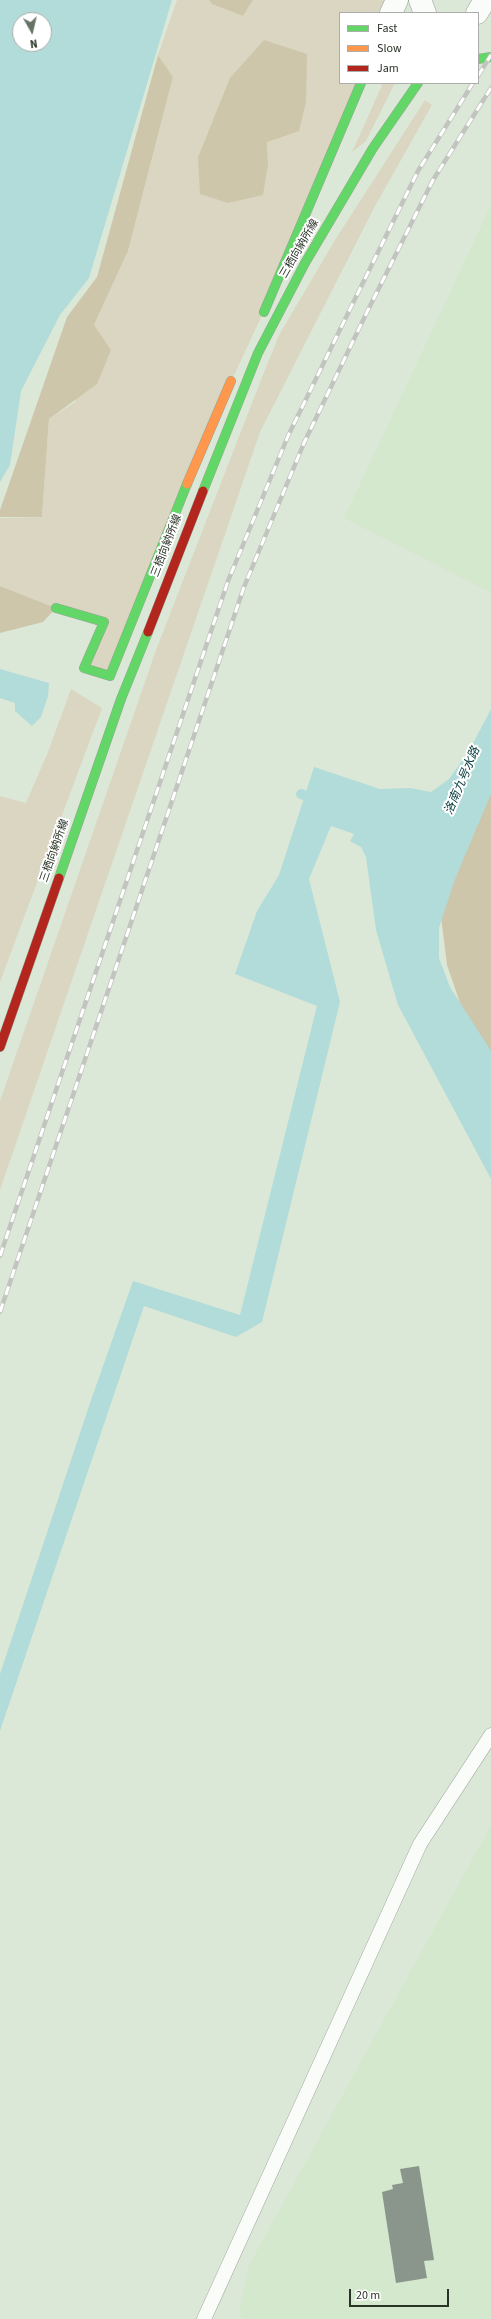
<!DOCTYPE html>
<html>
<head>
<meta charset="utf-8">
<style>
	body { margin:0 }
	#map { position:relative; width:491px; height:2319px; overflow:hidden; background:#dce8d7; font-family:"Source Sans 3",sans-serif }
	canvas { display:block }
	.legend { position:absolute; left:339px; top:12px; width:140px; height:72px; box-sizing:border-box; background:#fff; border:1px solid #aaada9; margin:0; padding:5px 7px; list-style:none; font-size:12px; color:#2a3327 }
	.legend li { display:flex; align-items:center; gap:8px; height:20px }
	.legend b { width:20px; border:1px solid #aaada9 }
	.north { position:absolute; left:12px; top:12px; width:40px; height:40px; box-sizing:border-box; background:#fff; border:1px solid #aaada9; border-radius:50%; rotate:172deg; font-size:11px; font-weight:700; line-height:16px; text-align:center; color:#2a3327 }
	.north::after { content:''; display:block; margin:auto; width:14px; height:18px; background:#687265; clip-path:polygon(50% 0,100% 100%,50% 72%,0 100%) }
	.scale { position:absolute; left:349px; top:2289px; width:100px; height:18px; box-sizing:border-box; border:2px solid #2a3327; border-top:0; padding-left:5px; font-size:12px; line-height:14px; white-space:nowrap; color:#2a3327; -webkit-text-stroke:3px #fff; paint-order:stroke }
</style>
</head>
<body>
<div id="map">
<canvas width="491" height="2319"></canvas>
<ul class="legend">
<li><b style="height:5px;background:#63d668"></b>Fast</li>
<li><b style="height:5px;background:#ff974d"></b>Slow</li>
<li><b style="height:5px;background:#b3261e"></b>Jam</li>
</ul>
<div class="north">N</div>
<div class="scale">20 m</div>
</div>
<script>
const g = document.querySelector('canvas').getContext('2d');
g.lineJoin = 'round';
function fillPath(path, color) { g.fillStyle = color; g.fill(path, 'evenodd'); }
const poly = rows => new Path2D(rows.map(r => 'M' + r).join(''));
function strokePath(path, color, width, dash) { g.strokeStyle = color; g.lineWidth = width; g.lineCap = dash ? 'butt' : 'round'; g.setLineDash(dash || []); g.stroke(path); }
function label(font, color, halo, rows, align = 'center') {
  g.font = font + ' "Source Sans 3","Noto Sans JP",sans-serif'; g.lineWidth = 4; g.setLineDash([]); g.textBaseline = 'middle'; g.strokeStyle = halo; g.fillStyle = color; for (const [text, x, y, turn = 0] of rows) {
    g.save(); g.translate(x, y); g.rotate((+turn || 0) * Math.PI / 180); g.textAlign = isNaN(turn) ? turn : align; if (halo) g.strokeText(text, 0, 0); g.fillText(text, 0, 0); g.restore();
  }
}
fillPath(poly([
	[491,205,491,593,344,518],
	[491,1825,491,2319,243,2319,239,2314,249,2265]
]), '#d3e8cc');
fillPath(poly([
	[177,0,209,0,213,4,243,16,253,0,397,0,391,13,340,13,340,83,361,83,285,266,215,416,110,676,84,668,104,623,56,608,0,586,0,518,42,517,49,419,75,402,94,325,128,251,173,77,158,55],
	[213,120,267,142,268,165,198,157],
	[383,83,395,83,366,141,352,152],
	[425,100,432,105,375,206,260,432,0,1190,0,1101,156,650,259,385,279,335,335,240],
	[71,689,102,708,0,982,0,796,26,803,48,752]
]), '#dad6c1');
fillPath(poly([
	[209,0,253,0,243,16,212,4],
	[264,40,307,54,306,102,299,131,267,142,268,165,263,195,228,203,200,194,198,157,230,78],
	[158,55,173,77,128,251,94,325,111,350,97,384,49,419,42,517,0,517,0,510,67,317,97,277],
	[0,586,56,608,43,622,0,633],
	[491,780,491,1055,461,1006,447,965,439,901]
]), '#cec6ab');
fillPath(poly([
	[0,0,172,0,89,278,60,315,21,391,10,465,0,482],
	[20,20,44,20,44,44,20,44],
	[0,669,49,683,48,696,41,717,32,726,15,711,15,703,0,698],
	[491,709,491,794,455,879,439,928,439,958,450,987,491,1051,491,1179,398,1005,376,930,366,857,361,847,350,841,354,834,331,826,309,879,340,1002,262,1322,236,1337,144,1306,0,1731,0,1674,90,1403,133,1281,240,1315,317,1006,235,974,257,911,279,875,314,767,380,789,410,788,431,792,449,779,469,751]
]), '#b2dcd9');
strokePath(poly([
	[301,794,317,800]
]), '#b2dcd9', 10);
fillPath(poly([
	[419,2166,434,2260,424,2261,427,2278,396,2283,382,2192,393,2189,392,2185,403,2183,400,2169]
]), '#8a968c');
const lane = poly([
	[204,2319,420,1844,491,1735]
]);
const street = poly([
	[420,0,425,13],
	[391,13,397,0],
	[477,13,485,0]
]);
const fast = poly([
	[478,59,491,57],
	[264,312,361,83],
	[203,491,258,353,305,263,373,148,418,83],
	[56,608,104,622,84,668,110,676,187,484],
	[59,878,121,699,148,632]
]);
const slow = poly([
	[187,484,231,381]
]);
const jam = poly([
	[148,632,203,491],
	[0,1047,59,878]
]);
strokePath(lane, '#99a396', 15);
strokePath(street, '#99a396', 23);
strokePath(fast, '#99a396', 10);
strokePath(slow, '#99a396', 10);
strokePath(jam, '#99a396', 10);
strokePath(lane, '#fafcf9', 14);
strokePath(street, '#fafcf9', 22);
strokePath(fast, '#63d668', 9);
strokePath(slow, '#ff974d', 9);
strokePath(jam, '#b3261e', 9);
const rail = poly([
	[478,76,491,55],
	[0,1256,228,581,288,436,353,303,418,171,473,83],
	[0,1312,244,587,304,443,368,310,433,180,491,88]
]);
strokePath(rail, '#c1c4bf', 4.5);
strokePath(rail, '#fff', 3, [9]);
label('11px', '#2a3327', '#fff', [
	["三栖向納所線",300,249,-60],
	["三栖向納所線",167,546,-69],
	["三栖向納所線",55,851,-71]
]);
label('italic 12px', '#063b3e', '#fff', [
	["洛南九号水路",463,781,-67]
]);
</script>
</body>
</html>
